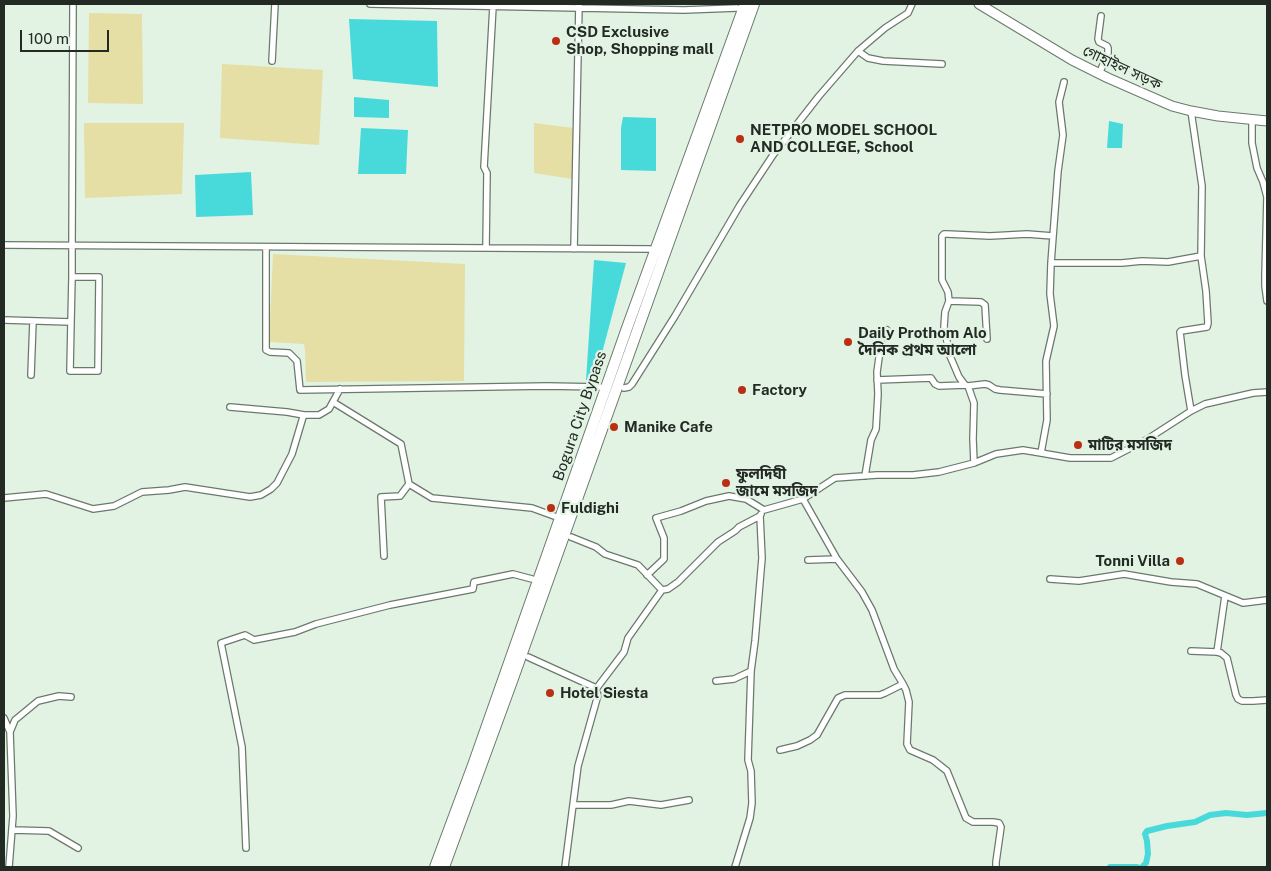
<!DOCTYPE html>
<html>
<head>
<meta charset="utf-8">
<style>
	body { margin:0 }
	#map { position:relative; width:1271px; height:871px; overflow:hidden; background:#e2f3e4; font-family:"Public Sans",sans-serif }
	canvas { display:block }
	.frame { position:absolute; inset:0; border:5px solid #232a24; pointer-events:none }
	.scale { position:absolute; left:20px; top:30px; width:89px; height:22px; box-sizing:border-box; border:2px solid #232a24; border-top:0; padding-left:6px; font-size:15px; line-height:18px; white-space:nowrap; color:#232a24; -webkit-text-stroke:4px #e2f3e4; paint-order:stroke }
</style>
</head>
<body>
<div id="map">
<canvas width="1271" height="871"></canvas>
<div class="frame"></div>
<div class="scale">100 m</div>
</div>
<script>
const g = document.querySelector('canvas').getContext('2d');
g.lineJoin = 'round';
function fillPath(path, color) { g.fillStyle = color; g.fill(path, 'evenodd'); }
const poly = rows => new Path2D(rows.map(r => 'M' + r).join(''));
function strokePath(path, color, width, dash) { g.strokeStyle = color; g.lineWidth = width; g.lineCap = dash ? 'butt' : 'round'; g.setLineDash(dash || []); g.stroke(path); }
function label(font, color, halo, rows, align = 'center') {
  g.font = font + ' "Public Sans","Noto Sans Bengali",sans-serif'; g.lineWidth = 4.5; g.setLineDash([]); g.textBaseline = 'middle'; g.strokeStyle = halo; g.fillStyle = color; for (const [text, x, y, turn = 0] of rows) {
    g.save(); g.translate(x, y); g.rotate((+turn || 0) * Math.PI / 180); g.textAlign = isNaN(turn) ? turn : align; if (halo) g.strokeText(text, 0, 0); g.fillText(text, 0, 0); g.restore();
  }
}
fillPath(poly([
	[89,13,142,14,143,104,88,103],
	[222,64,323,70,319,145,220,138],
	[84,123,184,123,182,194,85,198],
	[534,123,574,128,572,179,534,173],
	[273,254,465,264,464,381,306,382,305,350,304,344,269,342]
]), '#e5dea5');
fillPath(poly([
	[349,19,437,21,438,87,353,79],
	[354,97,389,100,389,118,354,117],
	[623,117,656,118,656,171,621,170,621,128],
	[1109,121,1123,124,1122,148,1107,148],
	[361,128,408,130,406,174,358,174],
	[251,172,253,215,196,217,195,175],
	[594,260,626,263,594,383,586,380]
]), '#48dada');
strokePath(poly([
	[1110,867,1137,867],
	[1142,867,1146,863,1148,854,1147,841,1145,834,1147,831,1167,826,1195,822,1210,815,1226,813,1247,815,1267,813]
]), '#48dada', 6);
const minor = poly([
	[370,4,684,10,737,8],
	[858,51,868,58,883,61,942,64],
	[272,61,275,4],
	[1099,74,1108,53,1108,48,1107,46,1099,42,1098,39,1101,16],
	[1064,82,1059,102,1063,135,1058,171,1051,263,1050,294,1054,326,1046,361,1047,420,1041,453,1070,458,1111,458,1146,440,1191,411,1205,404,1253,393,1267,392],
	[1191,111,1202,186,1201,256,1206,291,1208,323,1207,327,1181,331,1180,332,1185,375,1191,411],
	[1252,119,1252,143,1257,168,1263,182,1267,197,1265,275,1265,286,1267,301],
	[4,245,650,249],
	[266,247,266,350,270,352,289,353,297,361,300,390,547,386,600,387],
	[486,248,487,173,484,167,493,6],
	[574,249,579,4],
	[1051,263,1122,263,1142,261,1168,262,1201,256],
	[72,277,99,277,98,371,70,371,71,322,72,277,72,246,73,4],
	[949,301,981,302,985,305,987,339],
	[4,320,71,322],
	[31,375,33,321],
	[877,380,931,378,935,384,939,386,965,385,968,386,985,384,989,385,995,389,1000,390,1047,394],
	[965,385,959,377,950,356,944,327,945,312,949,301,948,292,942,280,942,236,944,234,947,234,990,236,1027,234,1053,236],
	[968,386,974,403,973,439,974,463],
	[624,388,629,387,632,384,675,316,740,205,773,155,819,96,858,51,885,28,908,13,912,4],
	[333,402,401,444,409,484,432,498,532,508,554,516],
	[230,407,287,412,304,415],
	[865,476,871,440,876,429,878,394,877,372,881,343,883,334,887,330],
	[4,498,46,494,93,509,114,506,142,492,169,490,185,487,250,497,261,495,271,489,277,483,292,454,303,417,304,415,319,415,329,409,340,389],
	[803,499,837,559,862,592,872,610,894,669,903,684],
	[571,537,596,547,605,554,638,565,662,590,668,589,678,582,718,542,735,531,739,527,760,516,761,514],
	[384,556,381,497,400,496,409,484],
	[808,560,837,559],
	[647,575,664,559,664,538,656,518,681,511,706,501,729,496,746,499,764,510,803,499,835,478,877,475,913,475,939,472,974,463,996,454,1023,450,1041,453],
	[1050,579,1079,581,1124,574,1171,582,1197,584,1243,603,1267,600],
	[1191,651,1217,652,1221,653,1227,658,1236,695,1238,699,1242,701,1253,701,1267,700],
	[1217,652,1225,596],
	[528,657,594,687,598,695,578,766,565,867],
	[716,681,734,679,751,671],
	[596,689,624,652,628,638,662,590],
	[4,718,10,732,15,720,38,701,59,696,71,697],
	[780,750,797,746,810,740,817,735,838,698,845,695,880,695,885,693,903,684,906,690,909,702,907,744,910,750,933,760,947,771,966,818,973,822,993,822,999,823,1001,827,996,862,996,867],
	[574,805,611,805,629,801,661,805,689,800],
	[12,830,49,831,78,848],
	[246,848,242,747,221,643,245,635,254,640,295,632,316,624,390,605,473,589,474,582,513,574,532,579],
	[9,867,13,816,10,732],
	[735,867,750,818,752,803,751,771,748,760,751,671,755,641,762,558,760,516]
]);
const secondary = poly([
	[979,4,1072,60,1108,78,1172,106,1191,111,1218,116,1267,121]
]);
const trunk = poly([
	[435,867,473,765,627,328,745,4],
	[444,867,511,684,754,4]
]);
strokePath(minor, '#6a796c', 8);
strokePath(secondary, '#6a796c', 11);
strokePath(trunk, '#6a796c', 12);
strokePath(minor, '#fff', 5.5);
strokePath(secondary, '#fff', 9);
strokePath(trunk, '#fff', 10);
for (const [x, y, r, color] of [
	[556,41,5,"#ba2e12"],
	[740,139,5,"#ba2e12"],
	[848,342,5,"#ba2e12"],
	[742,390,5,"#ba2e12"],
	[614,427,5,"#ba2e12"],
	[1078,445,5,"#ba2e12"],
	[726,483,5,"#ba2e12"],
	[551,508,5,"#ba2e12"],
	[1180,561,5,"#ba2e12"],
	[550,693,5,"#ba2e12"]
]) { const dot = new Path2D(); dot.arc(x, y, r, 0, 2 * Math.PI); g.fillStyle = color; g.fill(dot); strokePath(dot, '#e2f3e4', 2); }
label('bold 15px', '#232a24', '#e2f3e4', [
	["CSD Exclusive",566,32],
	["Shop, Shopping mall",566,49],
	["NETPRO MODEL SCHOOL",750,130],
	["AND COLLEGE, School",750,147],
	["Daily Prothom Alo",858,333],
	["দৈনিক প্রথম আলো",858,350],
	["Factory",752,390],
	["Manike Cafe",624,427],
	["মাটির মসজিদ",1088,445],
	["ফুলদিঘী",736,474],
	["জামে মসজিদ",736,491],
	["Fuldighi",561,508],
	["Tonni Villa",1170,561,"right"],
	["Hotel Siesta",560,693]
], 'left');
label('15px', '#232a24', '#e2f3e4', [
	["গোহাইল সড়ক",1122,68,25],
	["Bogura City Bypass",580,416,-71]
]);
</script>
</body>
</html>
